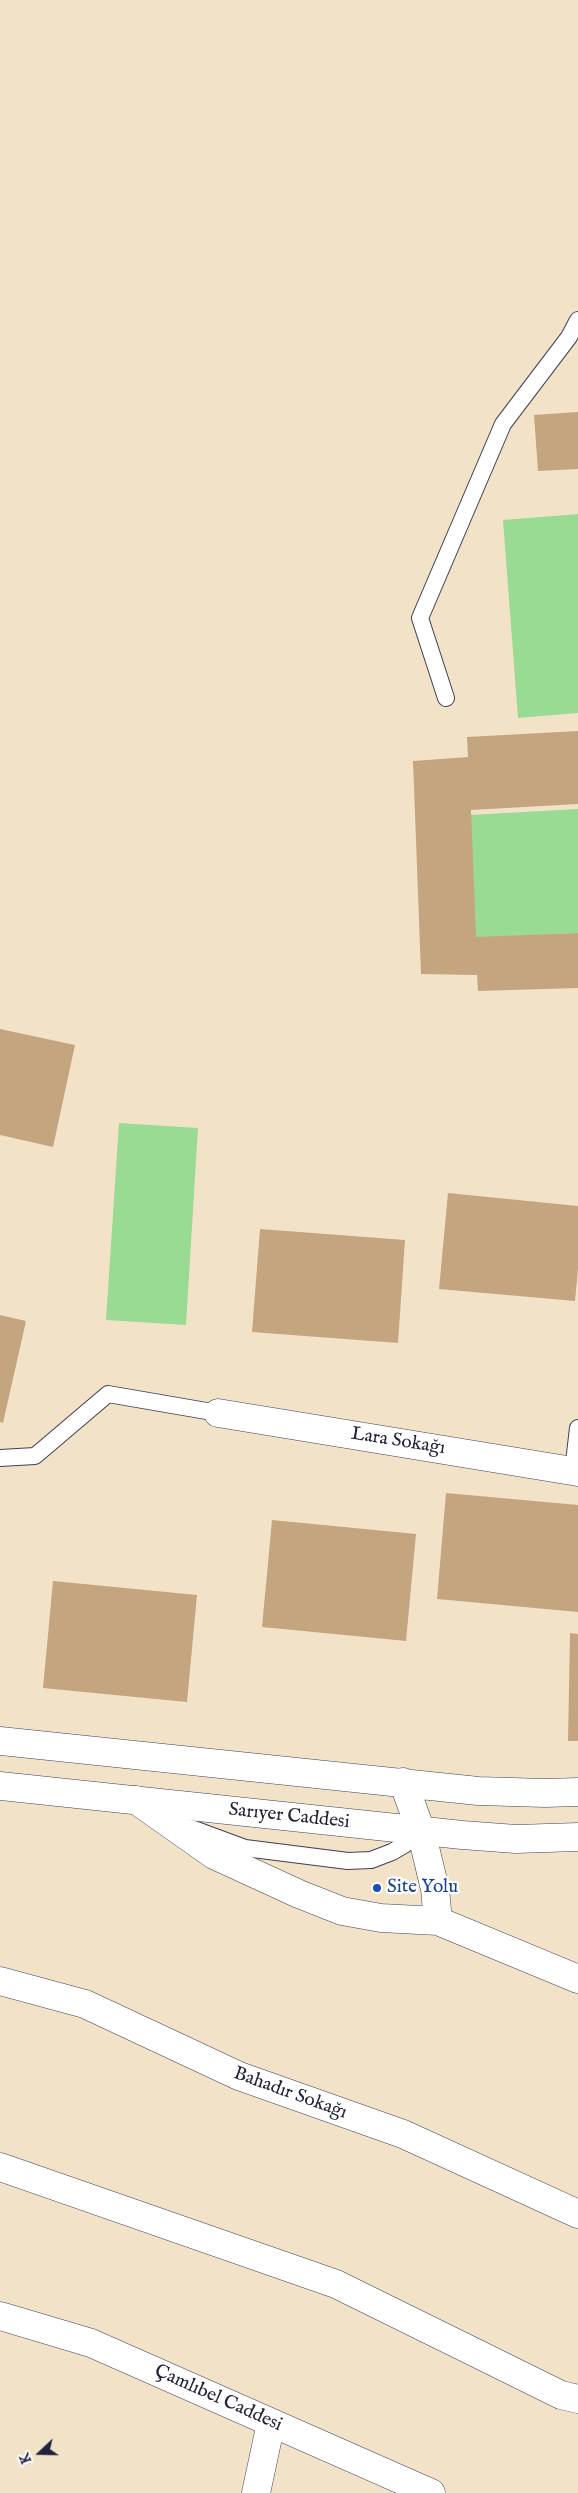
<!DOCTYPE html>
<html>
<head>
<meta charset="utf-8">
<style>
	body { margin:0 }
	#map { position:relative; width:578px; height:2493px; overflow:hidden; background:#f2e3c8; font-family:"IM FELL English",serif }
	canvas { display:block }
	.north { position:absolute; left:15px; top:2428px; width:50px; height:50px; -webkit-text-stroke:4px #fff; paint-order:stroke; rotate:249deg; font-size:14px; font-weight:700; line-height:20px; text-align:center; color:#22223b }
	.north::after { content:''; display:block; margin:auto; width:18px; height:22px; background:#22223b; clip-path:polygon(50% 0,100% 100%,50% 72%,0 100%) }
</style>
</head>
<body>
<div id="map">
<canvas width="578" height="2493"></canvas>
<div class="north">K</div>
</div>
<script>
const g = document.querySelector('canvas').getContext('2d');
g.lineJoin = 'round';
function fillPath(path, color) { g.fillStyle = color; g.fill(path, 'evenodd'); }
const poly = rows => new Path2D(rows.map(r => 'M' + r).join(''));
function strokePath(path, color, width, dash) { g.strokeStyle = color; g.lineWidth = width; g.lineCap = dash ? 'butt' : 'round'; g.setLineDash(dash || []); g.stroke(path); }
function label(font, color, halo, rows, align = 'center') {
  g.font = font + ' "IM FELL English",serif'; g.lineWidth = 4.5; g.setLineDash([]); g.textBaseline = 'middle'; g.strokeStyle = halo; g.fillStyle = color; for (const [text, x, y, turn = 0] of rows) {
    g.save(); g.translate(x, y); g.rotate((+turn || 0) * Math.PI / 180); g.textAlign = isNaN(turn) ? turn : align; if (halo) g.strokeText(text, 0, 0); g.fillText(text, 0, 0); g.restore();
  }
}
fillPath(poly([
	[578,514,578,713,518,718,503,520],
	[578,809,578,933,475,938,469,815],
	[119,1123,198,1128,186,1325,106,1320]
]), '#99db92');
fillPath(poly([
	[578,412,578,469,538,471,534,415],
	[578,731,578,804,471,810,476,937,578,933,578,988,478,991,477,975,421,974,413,761,468,757,467,737],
	[0,1029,75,1045,53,1147,0,1135],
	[448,1193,578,1206,578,1269,575,1301,439,1289],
	[260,1229,405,1240,398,1343,252,1332],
	[0,1315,26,1321,3,1423,0,1422],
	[446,1493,578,1505,578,1612,437,1599],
	[272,1520,416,1534,406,1641,262,1627],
	[53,1581,197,1595,187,1702,43,1688],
	[570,1633,578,1634,578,1741,568,1741]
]), '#c5a580');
const lane = poly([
	[446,698,420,618,503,424,569,337,578,320],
	[0,1458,35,1456,108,1394,218,1413],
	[573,1471,578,1428],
	[191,1828,245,1848,348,1861,371,1860,392,1852,404,1845,421,1831]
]);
const street = poly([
	[218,1413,578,1472],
	[136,1800,214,1855,299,1894,342,1911,381,1918,438,1921,578,1979],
	[421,1831,435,1889,438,1921],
	[0,1981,85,2004,239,2076,403,2134,578,2214],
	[0,2167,336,2284,561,2395,578,2399],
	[256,2493,271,2423]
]);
const secondary = poly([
	[0,2316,91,2343,431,2493]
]);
const primary = poly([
	[0,1741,478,1791,545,1793,578,1792],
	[403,1782,421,1831],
	[0,1786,462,1835,516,1839,578,1837]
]);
strokePath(lane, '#413f50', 18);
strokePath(street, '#413f50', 29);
strokePath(secondary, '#413f50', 29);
strokePath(primary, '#413f50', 29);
strokePath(lane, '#fff', 16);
strokePath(street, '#fff', 28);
strokePath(secondary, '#fff', 28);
strokePath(primary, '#fff', 28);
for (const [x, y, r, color] of [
	[377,1888,5,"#1a4fb4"]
]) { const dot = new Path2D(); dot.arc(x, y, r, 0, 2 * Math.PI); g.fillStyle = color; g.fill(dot); strokePath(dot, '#fff', 2); }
label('19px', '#22223b', '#fff', [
	["Lara Sokağı",398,1442,9],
	["Sarıyer Caddesi",289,1817,6],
	["Bahadır Sokağı",290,2094,20],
	["Çamlıbel Caddesi",218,2399,24]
]);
label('19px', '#164399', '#fff', [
	["Site Yolu",387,1888]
], 'left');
</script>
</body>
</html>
